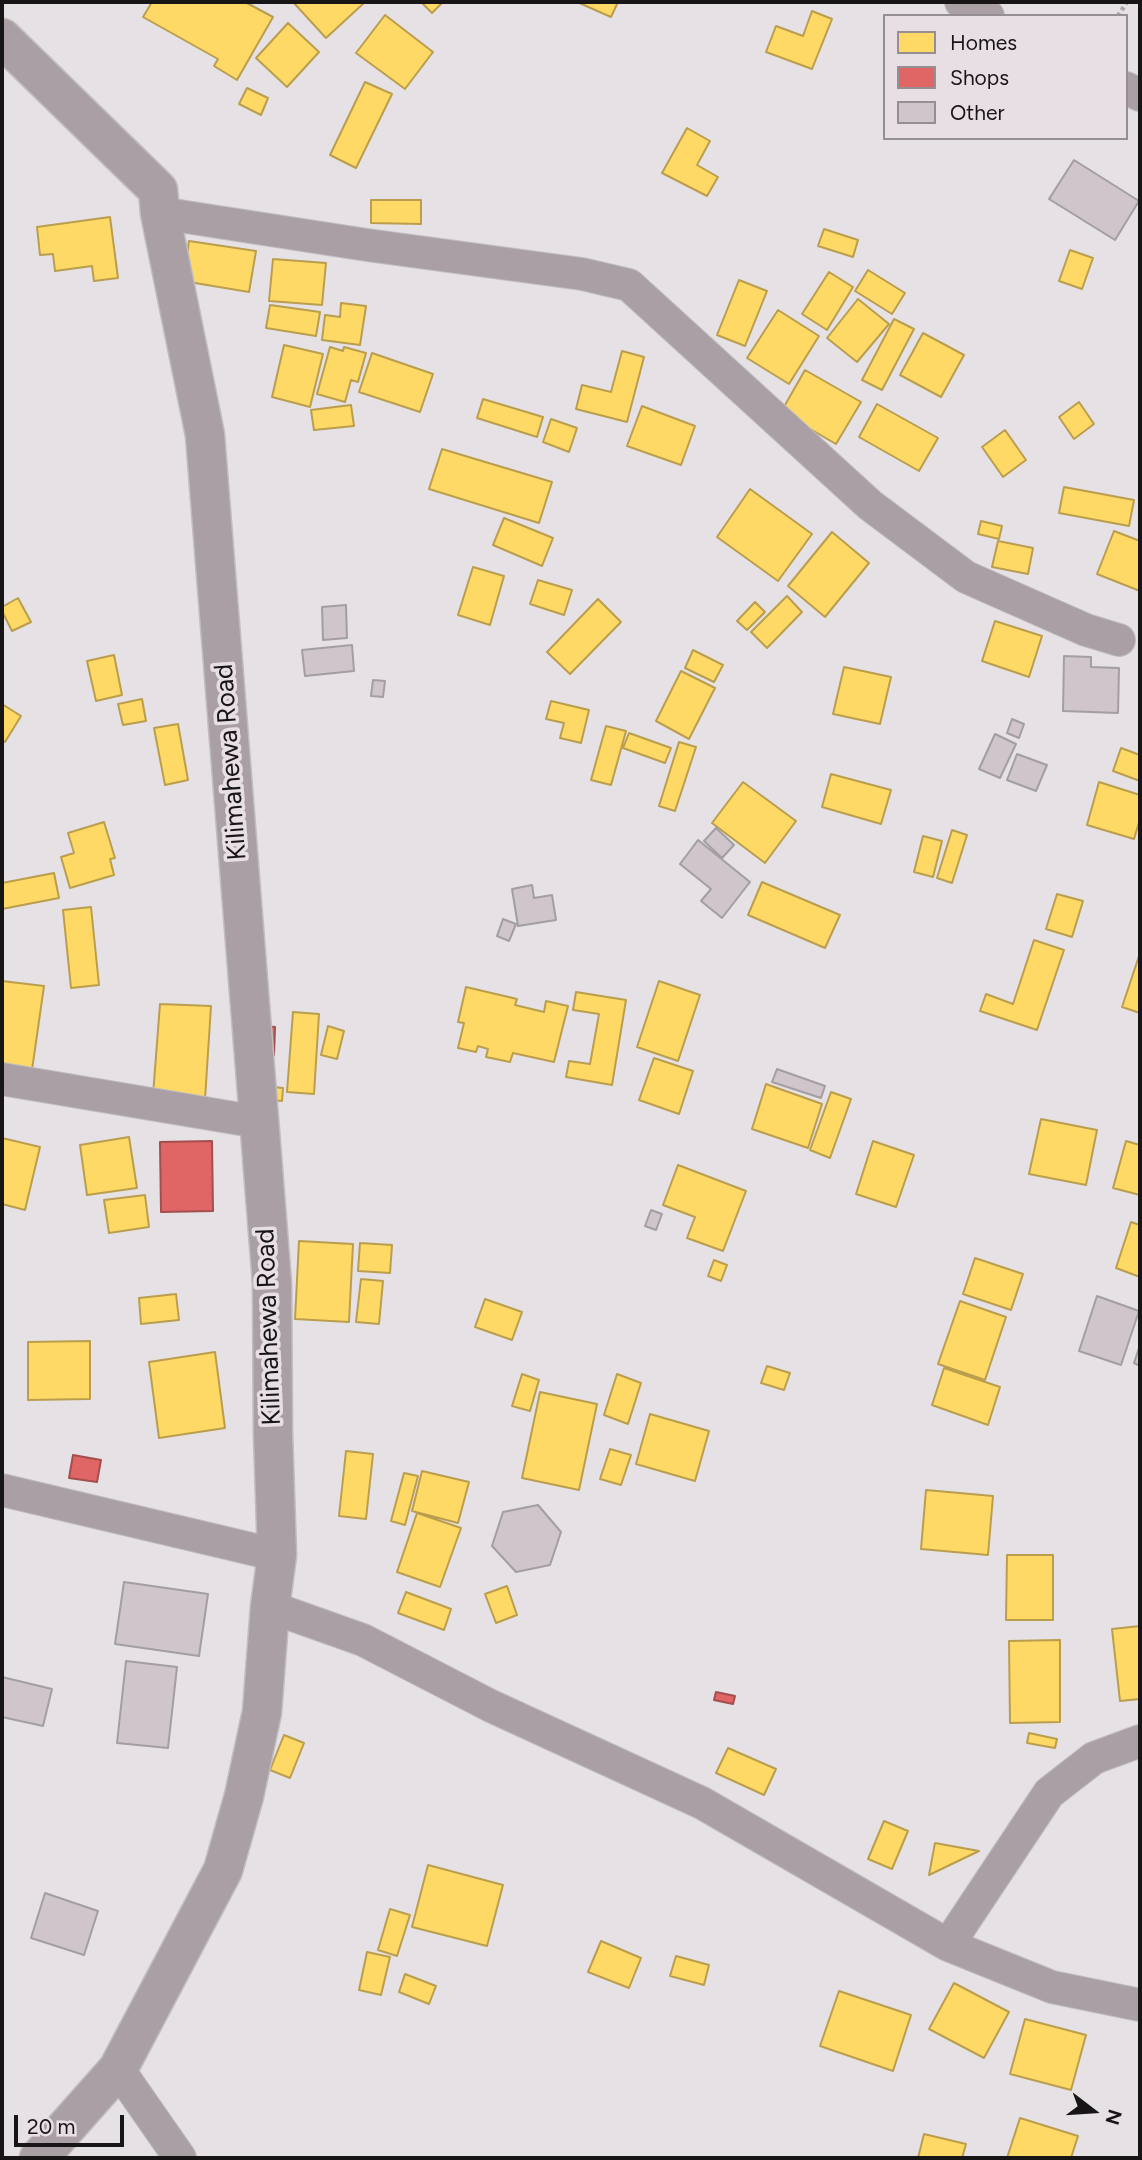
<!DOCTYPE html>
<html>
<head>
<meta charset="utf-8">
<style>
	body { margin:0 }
	#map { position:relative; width:1142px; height:2160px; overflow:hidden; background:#e6e1e4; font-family:Figtree,sans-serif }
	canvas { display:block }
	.frame { position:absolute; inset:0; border:4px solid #181517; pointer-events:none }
	.legend { position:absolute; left:883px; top:14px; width:245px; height:126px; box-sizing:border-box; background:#e8dfe5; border:2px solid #958e93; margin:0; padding:9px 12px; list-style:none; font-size:21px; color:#181517 }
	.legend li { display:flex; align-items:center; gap:14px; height:35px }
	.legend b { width:35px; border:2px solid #958e93 }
	.north { position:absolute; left:1058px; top:2076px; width:70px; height:70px; -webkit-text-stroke:5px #e8dfe5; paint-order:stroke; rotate:107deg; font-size:19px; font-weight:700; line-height:28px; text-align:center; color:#181517 }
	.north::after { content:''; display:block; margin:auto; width:24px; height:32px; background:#181517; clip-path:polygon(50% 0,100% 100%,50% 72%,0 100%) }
	.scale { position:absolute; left:14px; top:2115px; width:110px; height:32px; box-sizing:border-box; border:4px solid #181517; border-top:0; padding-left:9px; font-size:21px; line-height:24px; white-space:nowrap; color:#181517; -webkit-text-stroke:5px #e8dfe5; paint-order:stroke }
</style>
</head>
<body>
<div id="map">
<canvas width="1142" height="2160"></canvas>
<div class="frame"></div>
<ul class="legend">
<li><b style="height:19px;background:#ffd966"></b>Homes</li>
<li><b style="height:19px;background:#e06666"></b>Shops</li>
<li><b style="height:19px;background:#cfc5cb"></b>Other</li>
</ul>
<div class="north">N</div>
<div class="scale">20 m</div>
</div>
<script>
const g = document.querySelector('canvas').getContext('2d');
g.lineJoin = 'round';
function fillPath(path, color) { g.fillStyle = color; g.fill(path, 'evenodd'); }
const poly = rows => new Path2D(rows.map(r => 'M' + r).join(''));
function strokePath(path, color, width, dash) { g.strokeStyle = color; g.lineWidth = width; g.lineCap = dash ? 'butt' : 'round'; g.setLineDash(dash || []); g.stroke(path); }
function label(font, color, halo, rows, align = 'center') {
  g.font = font + ' Figtree,sans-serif'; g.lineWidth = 7; g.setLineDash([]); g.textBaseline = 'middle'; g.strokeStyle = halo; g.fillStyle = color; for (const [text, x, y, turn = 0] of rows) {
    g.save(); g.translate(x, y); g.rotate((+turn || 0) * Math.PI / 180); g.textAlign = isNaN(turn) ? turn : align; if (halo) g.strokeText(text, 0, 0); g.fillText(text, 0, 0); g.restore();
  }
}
const homes = poly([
	[152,2,245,2,273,17,237,80,214,66,218,59,143,17,152,2],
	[293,2,365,2,326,38,293,2],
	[421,2,443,2,432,13,421,2],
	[577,2,618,2,611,17,577,2],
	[812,11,832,19,812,69,766,52,776,26,803,36,812,11],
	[385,15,433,52,405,89,356,53,385,15],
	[288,23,319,52,287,87,256,58,288,23],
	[365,82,392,94,356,168,330,155,365,82],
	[247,88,268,98,261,115,239,104,247,88],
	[687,128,710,141,697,165,718,177,707,196,662,173,687,128],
	[371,200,421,200,421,224,371,223,371,200],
	[110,217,118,278,94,281,92,266,55,271,53,254,40,255,37,227,110,217],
	[824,229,858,240,853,257,818,246,824,229],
	[189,241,256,251,249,292,183,281,189,241],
	[1070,250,1093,258,1082,289,1059,281,1070,250],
	[273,259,326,263,322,305,269,301,273,259],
	[868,270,905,293,892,314,855,291,868,270],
	[829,272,853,287,827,330,802,314,829,272],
	[739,280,767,291,745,346,717,335,739,280],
	[858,299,889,324,857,362,827,338,858,299],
	[341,303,366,306,360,345,322,340,325,315,340,317,341,303],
	[270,305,320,312,316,336,266,328,270,305],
	[778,310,819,336,789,384,747,358,778,310],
	[894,319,914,329,882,390,862,380,894,319],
	[923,333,964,355,941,397,900,375,923,333],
	[284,345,323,354,310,407,272,397,284,345],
	[330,347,343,351,344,347,366,353,358,382,351,380,345,402,317,394,330,347],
	[622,351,644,357,627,422,576,409,582,385,611,392,622,351],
	[372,353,433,374,420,412,359,392,372,353],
	[805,370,861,402,836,444,781,412,805,370],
	[483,399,543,417,537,437,477,418,483,399],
	[1079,402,1094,424,1074,439,1059,417,1079,402],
	[877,404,938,438,919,471,859,437,877,404],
	[351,405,354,426,314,430,311,410,351,405],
	[642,406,695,426,681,465,627,446,642,406],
	[551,419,577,428,569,452,543,442,551,419],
	[1005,430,1026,460,1003,477,982,447,1005,430],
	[442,449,552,482,539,523,429,489,442,449],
	[1064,487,1134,500,1129,526,1059,513,1064,487],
	[750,489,812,534,778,581,717,537,750,489],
	[504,518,553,538,542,566,493,545,504,518],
	[981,521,1002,526,999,539,978,534,981,521],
	[1114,531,1140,541,1140,591,1097,574,1114,531],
	[832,532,869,563,825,617,788,586,832,532],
	[998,541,1033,548,1028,574,992,567,998,541],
	[473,567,504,576,490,625,458,615,473,567],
	[538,580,572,590,564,615,530,604,538,580],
	[787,596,802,612,767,648,751,632,787,596],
	[18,598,31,622,12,631,2,611,2,607,18,598],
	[598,599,621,622,570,674,547,652,598,599],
	[755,602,765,612,747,630,737,621,755,602],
	[995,621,1042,636,1029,677,982,661,995,621],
	[693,650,723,665,714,682,685,668,693,650],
	[114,655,122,695,96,701,87,661,114,655],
	[844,667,891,677,880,724,833,714,844,667],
	[681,671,715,688,689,739,656,721,681,671],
	[142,699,146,721,123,725,118,704,142,699],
	[551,701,589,710,581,743,560,738,564,723,546,719,551,701],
	[2,704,21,716,5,742,2,740,2,704],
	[178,724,188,780,165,785,154,728,178,724],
	[606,726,626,731,611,785,591,780,606,726],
	[629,733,671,748,665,763,623,748,629,733],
	[679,742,696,747,675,811,659,806,679,742],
	[1121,748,1140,755,1140,781,1113,771,1121,748],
	[831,774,891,790,881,824,822,807,831,774],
	[743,782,796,821,765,863,712,823,743,782],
	[1099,782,1140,795,1140,819,1134,839,1087,825,1099,782],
	[104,822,115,858,110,859,114,875,70,888,61,857,74,853,68,833,104,822],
	[952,830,967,835,952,883,937,878,952,830],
	[923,836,942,841,933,877,914,872,923,836],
	[54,873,59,898,2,909,2,883,54,873],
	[762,882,840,915,825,948,748,915,762,882],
	[1057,894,1083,901,1072,937,1046,929,1057,894],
	[91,907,99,985,71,988,63,910,91,907],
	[1034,940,1064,950,1037,1030,980,1011,986,994,1013,1004,1034,940],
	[1140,953,1140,1013,1122,1007,1140,953],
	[2,981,44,986,32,1070,2,1066,2,981],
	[659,981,700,995,678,1061,637,1047,659,981],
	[466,987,517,999,515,1005,544,1012,546,1001,568,1006,554,1062,513,1053,510,1062,486,1057,488,1049,478,1046,476,1052,458,1048,464,1023,458,1022,466,987],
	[576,992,626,1000,612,1085,566,1077,569,1061,590,1064,599,1014,573,1010,576,992],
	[160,1004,211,1006,205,1099,153,1095,160,1004],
	[293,1012,319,1014,314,1094,287,1092,293,1012],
	[328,1026,344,1031,337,1059,321,1055,328,1026],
	[654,1058,693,1071,679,1114,639,1100,654,1058],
	[766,1084,822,1104,808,1148,752,1129,766,1084],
	[273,1087,283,1088,282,1101,272,1100,273,1087],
	[831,1092,851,1099,830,1158,810,1150,831,1092],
	[1041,1119,1097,1130,1086,1185,1029,1174,1041,1119],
	[129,1137,137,1188,87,1195,80,1145,129,1137],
	[2,1138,40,1147,25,1210,2,1204,2,1138],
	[873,1141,914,1155,896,1207,856,1194,873,1141],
	[1126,1141,1140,1145,1140,1195,1113,1188,1126,1141],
	[678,1165,746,1191,723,1251,687,1238,695,1217,663,1205,678,1165],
	[145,1195,149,1227,109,1233,104,1200,145,1195],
	[1131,1222,1140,1225,1140,1277,1116,1268,1131,1222],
	[299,1241,353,1244,349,1322,295,1319,299,1241],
	[360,1243,392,1245,390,1273,358,1271,360,1243],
	[975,1258,1023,1274,1011,1310,963,1294,975,1258],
	[714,1260,727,1265,721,1281,708,1276,714,1260],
	[361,1279,383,1281,379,1324,356,1322,361,1279],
	[176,1294,179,1320,141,1324,139,1298,176,1294],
	[485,1299,522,1312,512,1340,475,1327,485,1299],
	[960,1301,1006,1317,985,1380,938,1364,960,1301],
	[90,1341,90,1399,28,1400,28,1342,90,1341],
	[215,1352,225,1428,159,1438,149,1362,215,1352],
	[767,1366,790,1373,784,1390,761,1383,767,1366],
	[944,1368,1000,1387,988,1425,932,1405,944,1368],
	[522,1374,539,1380,530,1411,512,1406,522,1374],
	[617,1374,641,1383,628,1424,604,1415,617,1374],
	[540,1392,597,1404,579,1490,522,1478,540,1392],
	[650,1414,709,1431,695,1481,636,1464,650,1414],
	[610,1449,631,1455,621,1485,600,1479,610,1449],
	[346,1451,373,1454,366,1519,339,1516,346,1451],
	[422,1471,469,1482,458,1523,412,1511,422,1471],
	[404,1473,418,1476,405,1525,391,1521,404,1473],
	[926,1490,993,1496,988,1555,921,1549,926,1490],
	[417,1513,461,1528,440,1587,397,1572,417,1513],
	[1007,1555,1053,1555,1053,1620,1006,1620,1007,1555],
	[507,1586,517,1615,496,1623,485,1594,507,1586],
	[406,1592,451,1609,444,1630,398,1613,406,1592],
	[1140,1626,1140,1699,1120,1701,1112,1629,1140,1626],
	[1060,1640,1060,1722,1010,1723,1009,1641,1060,1640],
	[1029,1733,1057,1739,1055,1748,1027,1743,1029,1733],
	[284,1735,304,1743,290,1778,270,1770,284,1735],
	[728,1748,776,1769,764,1795,716,1773,728,1748],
	[884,1821,908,1831,892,1869,868,1859,884,1821],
	[935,1843,979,1851,929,1875,935,1843],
	[428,1865,503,1885,487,1946,412,1927,428,1865],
	[390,1909,410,1915,397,1956,378,1950,390,1909],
	[601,1941,641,1958,629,1988,588,1972,601,1941],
	[367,1952,390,1957,381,1995,359,1990,367,1952],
	[676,1956,709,1965,704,1985,670,1976,676,1956],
	[405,1974,436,1986,429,2004,399,1992,405,1974],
	[954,1983,1009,2012,984,2058,929,2029,954,1983],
	[839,1991,911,2015,893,2071,820,2046,839,1991],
	[1025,2019,1086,2035,1071,2090,1010,2074,1025,2019],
	[1020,2118,1078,2136,1071,2158,1007,2158,1020,2118],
	[924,2134,966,2144,962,2158,918,2158,924,2134]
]);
fillPath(homes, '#ffd966');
strokePath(homes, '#ba9e4e', 2);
const shops = poly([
	[261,1026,275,1027,274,1055,260,1054,261,1026],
	[212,1141,213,1211,161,1212,160,1142,212,1141],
	[73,1455,101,1460,97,1482,69,1478,73,1455],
	[716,1692,735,1696,733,1704,714,1700,716,1692]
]);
fillPath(shops, '#e06666');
strokePath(shops, '#a44e4e', 2);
const building = poly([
	[1074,160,1139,201,1115,240,1049,199,1074,160],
	[346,605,347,638,323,640,322,607,346,605],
	[352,645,354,671,305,676,302,650,352,645],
	[1064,656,1091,657,1091,667,1119,668,1118,713,1063,711,1064,656],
	[373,680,385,681,383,697,371,696,373,680],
	[1012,719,1024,724,1019,738,1007,733,1012,719],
	[995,734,1016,744,1000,778,979,769,995,734],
	[1017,754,1047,765,1036,791,1007,780,1017,754],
	[716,828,734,845,722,858,704,841,716,828],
	[698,840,750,882,722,918,701,901,711,889,680,864,698,840],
	[532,885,534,898,552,895,556,920,518,926,512,889,532,885],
	[503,919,516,924,509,941,497,936,503,919],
	[777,1069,825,1086,821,1098,772,1082,777,1069],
	[651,1210,662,1214,656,1230,645,1226,651,1210],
	[1097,1296,1139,1311,1121,1365,1079,1351,1097,1296],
	[1140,1345,1140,1366,1134,1363,1140,1345],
	[538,1505,561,1532,550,1565,516,1572,492,1546,503,1512,538,1505],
	[124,1582,208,1594,199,1656,115,1644,124,1582],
	[126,1661,177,1667,168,1748,117,1743,126,1661],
	[2,1677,52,1689,43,1726,2,1717,2,1677],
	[45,1893,98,1911,84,1955,31,1938,45,1893]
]);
fillPath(building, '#cfc5cb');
strokePath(building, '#a29ea1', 2);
const minor = poly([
	[961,2,988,16],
	[1126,88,1140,95],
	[160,213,367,245,582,274,629,285,870,505,966,577,1086,630,1119,640],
	[2,1079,258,1122],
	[2,1490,277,1555],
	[270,1607,363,1640,491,1706,702,1803,948,1945,1052,1987,1140,2005],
	[948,1945,1049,1793,1094,1758,1140,1741],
	[118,2069,180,2158]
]);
const tertiary = poly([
	[2,38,158,190,160,213,205,435,272,1283,273,1434,277,1555,270,1607,262,1712,244,1796,223,1870,118,2069,39,2158]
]);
strokePath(minor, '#c0bdbf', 34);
strokePath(tertiary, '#c0bdbf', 41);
strokePath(poly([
	[1118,16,1127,2]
]), '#aaa4a8', 4.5, [3.5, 3.5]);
strokePath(minor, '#aa9fa5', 32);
strokePath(tertiary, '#aa9fa5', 38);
label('26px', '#181517', '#e8dfe5', [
	["Kilimahewa Road",231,762,-94],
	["Kilimahewa Road",269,1327,-92]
]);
</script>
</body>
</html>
